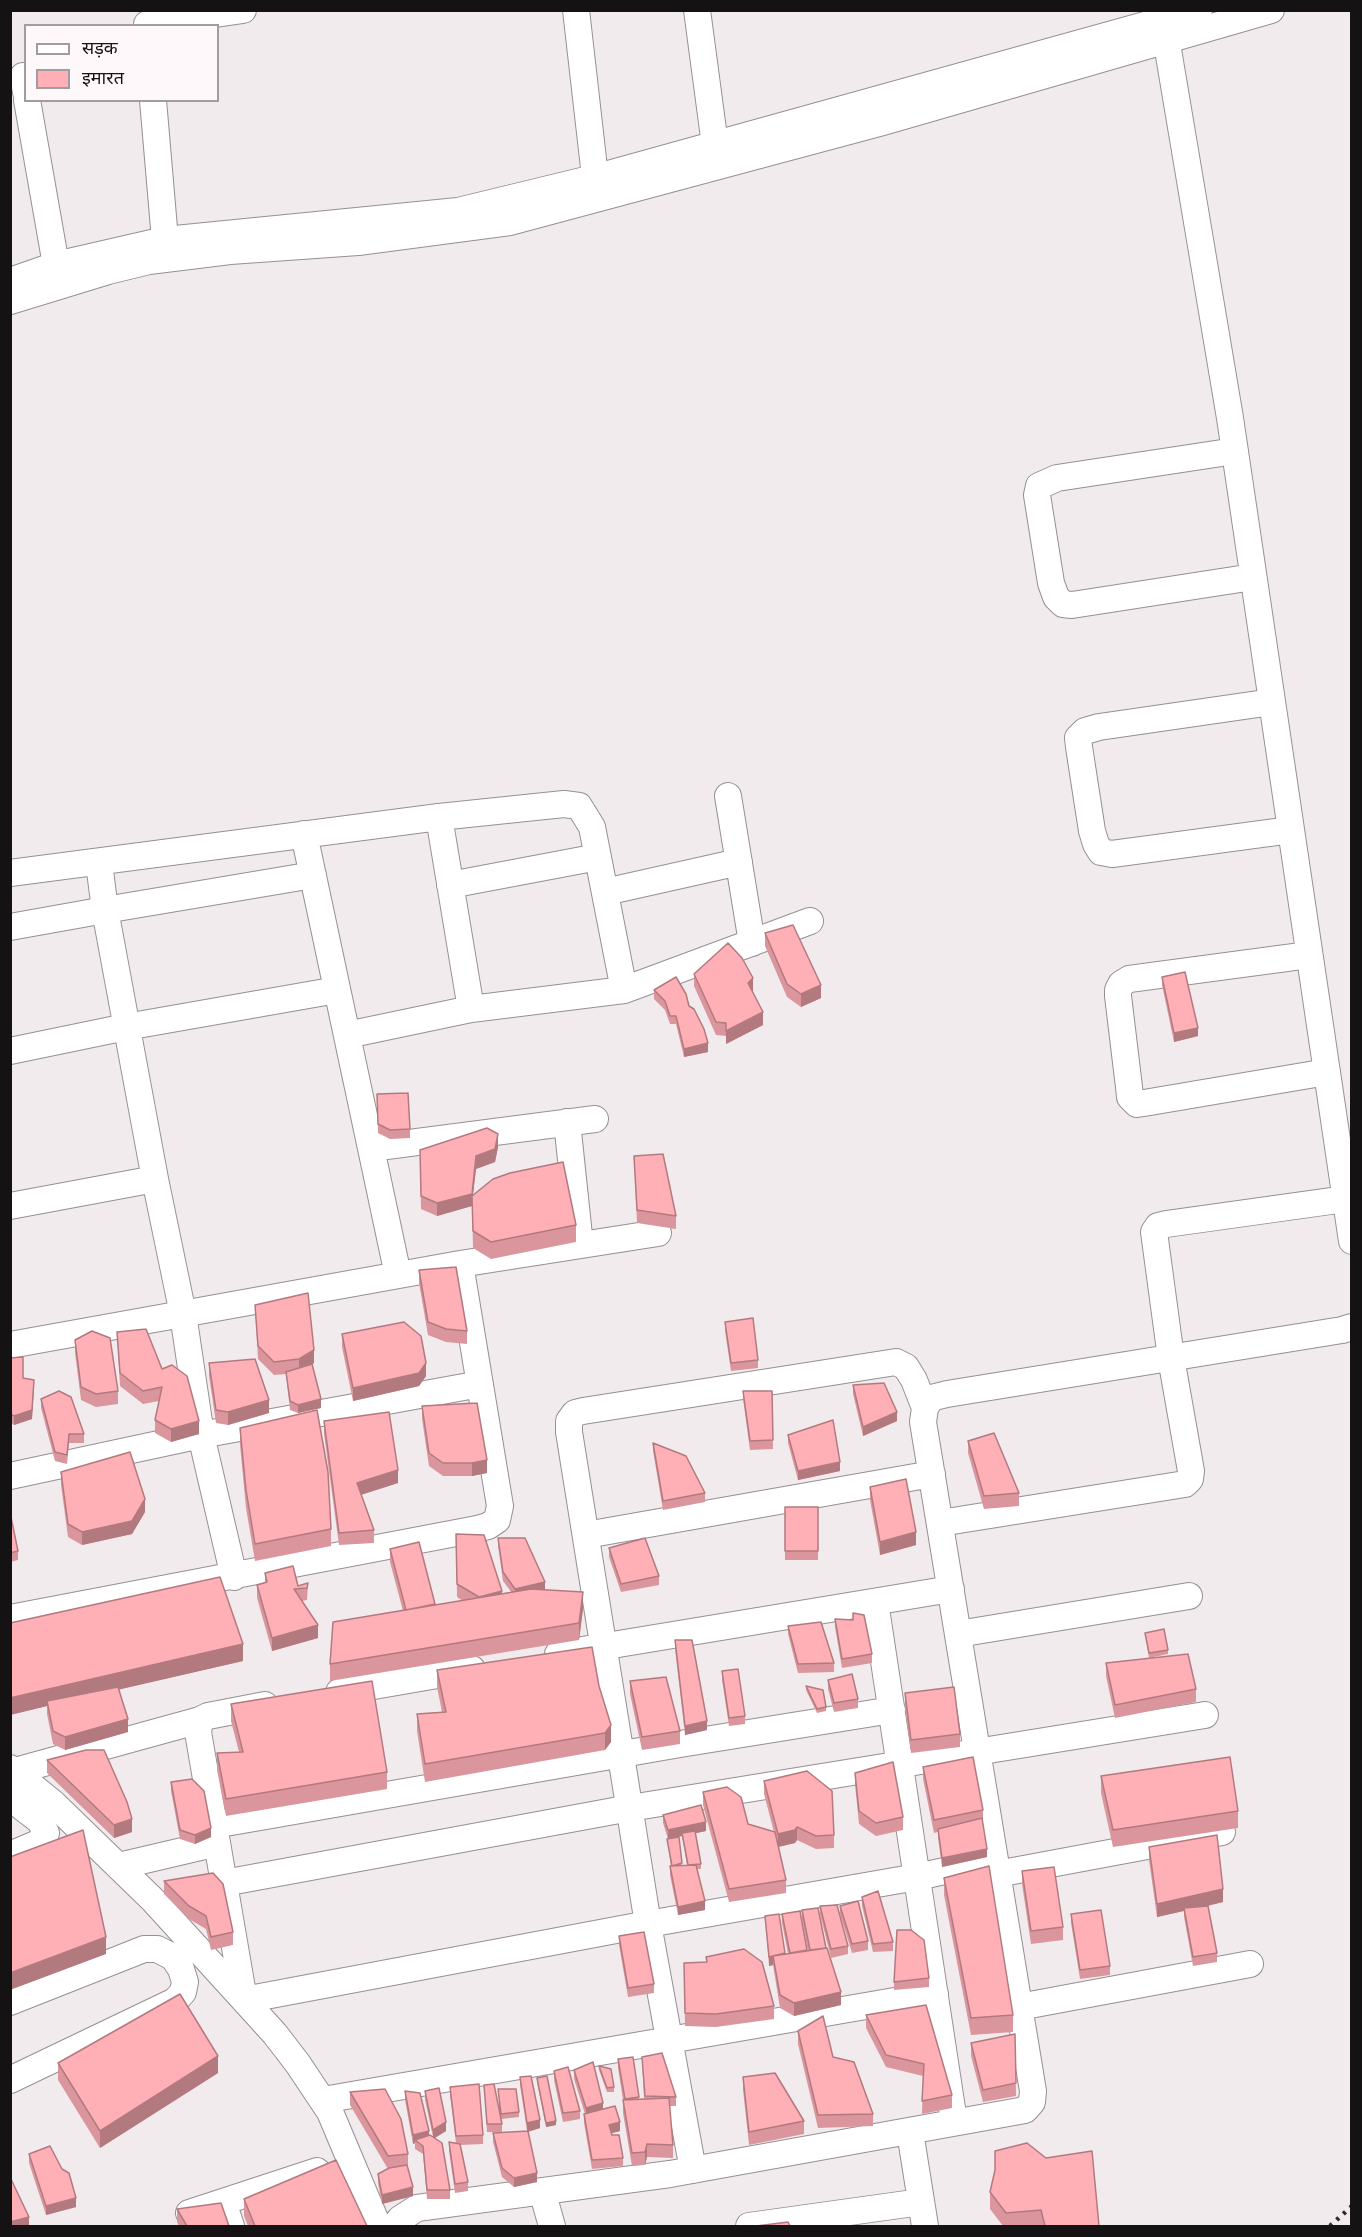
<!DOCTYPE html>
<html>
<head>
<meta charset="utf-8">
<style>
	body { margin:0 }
	#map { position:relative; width:1362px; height:2237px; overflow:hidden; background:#f2ebee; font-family:"Public Sans","Noto Sans Devanagari",sans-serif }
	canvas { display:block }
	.frame { position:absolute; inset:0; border:12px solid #151214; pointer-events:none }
	.legend { position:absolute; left:24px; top:24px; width:195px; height:78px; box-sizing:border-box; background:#fef8fb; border:2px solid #a19c9f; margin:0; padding:8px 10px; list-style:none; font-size:18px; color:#151214 }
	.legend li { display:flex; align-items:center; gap:12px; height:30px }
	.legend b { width:30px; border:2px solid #a19c9f }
</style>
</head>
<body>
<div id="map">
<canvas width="1362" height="2237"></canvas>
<div class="frame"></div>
<ul class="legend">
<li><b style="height:8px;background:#fff"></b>सड़क</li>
<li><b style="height:16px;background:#ffafb6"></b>इमारत</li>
</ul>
</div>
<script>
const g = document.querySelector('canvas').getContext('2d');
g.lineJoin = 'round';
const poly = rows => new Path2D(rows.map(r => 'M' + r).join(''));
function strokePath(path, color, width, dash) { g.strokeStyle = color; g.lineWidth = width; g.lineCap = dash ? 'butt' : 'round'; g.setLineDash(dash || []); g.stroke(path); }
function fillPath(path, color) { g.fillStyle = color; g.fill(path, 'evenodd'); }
const minor = poly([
	[576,10,597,194],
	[697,10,717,160],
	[1163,20,1230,418,1352,1241],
	[147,24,243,10],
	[23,76,26,92],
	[27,100,56,265],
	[153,100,165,240],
	[10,281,56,265,165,240,458,211,594,178,1199,10],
	[10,301,108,271,149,261,230,251,358,242,510,222,883,122,1271,10],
	[1235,451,1057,478,1039,486,1037,495,1051,583,1056,597,1063,604,1072,605,1253,577],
	[1272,702,1099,727,1085,731,1078,738,1079,747,1092,831,1096,844,1101,852,1112,854,1291,830],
	[728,796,752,943],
	[439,817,471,1009],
	[304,834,398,1275],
	[99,863,105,910,313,875],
	[10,873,439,817,564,804,579,806,592,827,624,990],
	[450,885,598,857],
	[605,892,739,862],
	[10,927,105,910,155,1179,183,1314,201,1435,234,1577],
	[1309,955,1129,979,1121,984,1118,990,1118,996,1129,1087,1130,1097,1137,1104,1144,1103,1327,1072],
	[347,1035,471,1009,624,990,810,921],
	[10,1051,126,1027,337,990],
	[567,1122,580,1245],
	[371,1148,595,1119],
	[10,1206,155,1179],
	[10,1345,460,1264,658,1233],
	[10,1476,201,1435,480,1384],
	[940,1523,1185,1484,1190,1479,1191,1471,1171,1358,1154,1232,1158,1226,1166,1224,1345,1199],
	[586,1535,932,1474],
	[875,1602,953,2115],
	[10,1618,477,1529,488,1526,497,1520,500,1506,460,1264],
	[958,1634,1189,1596],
	[558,1654,951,1589],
	[339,1692,472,1669],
	[265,1705,208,1716,200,1720,198,1732,244,2000,648,1924,917,1877,995,1860],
	[10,1768,53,1803,154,1901,275,2034,298,2064,330,2112,378,2226],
	[15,1771,200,1720],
	[10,1798,40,1821,46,1833,43,1841,10,1855],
	[214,1825,680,1744,892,1710],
	[119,1866,217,1843],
	[997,1874,1222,1832],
	[224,1883,630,1808,1205,1715],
	[10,2002,144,1949,157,1949,173,1957,181,1969,185,1982,183,1992,175,2001,10,2080],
	[1019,2007,1250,1964],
	[323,2100,935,1994],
	[910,2132,925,2226],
	[693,2170,648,1924,569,1432,569,1421,575,1413,583,1411,896,1362,906,1367,914,1380,925,1408],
	[542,2191,552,2226],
	[223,2202,231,2226],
	[189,2213,317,2171],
	[395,2226,400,2219,417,2208,670,2174,1025,2110,1032,2102,1033,2091,923,1422,925,1408,931,1398,947,1394,1342,1330,1352,1327],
	[749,2226,921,2202]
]);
strokePath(minor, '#968f93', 28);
strokePath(minor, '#fff', 26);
strokePath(poly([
	[1330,2226,1352,2206],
	[1351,2226,1352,2226]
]), '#2c292b', 4.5, [3, 6]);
fillPath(poly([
	[765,933,821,998,801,1007,787,997,765,946],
	[694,974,753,991,753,992,763,1025,726,1044,726,1036,716,1035,694,986],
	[1162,977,1198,1036,1174,1042,1162,985],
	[654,990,689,1006,708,1052,684,1057,676,1024,670,1024,665,1010,654,999],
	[377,1094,410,1129,410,1138,390,1139,378,1133],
	[498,1147,495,1162,476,1169,473,1195,576,1225,576,1242,491,1259,473,1248,472,1205,472,1206,437,1216,421,1209,420,1163],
	[634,1156,676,1216,676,1229,637,1223],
	[419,1270,467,1331,467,1344,446,1342,428,1335,419,1283],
	[255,1305,314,1363,312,1365,321,1408,298,1413,290,1410,286,1374,274,1375,258,1359],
	[725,1322,758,1360,758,1368,731,1371,725,1331],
	[117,1332,162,1369,199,1434,171,1442,155,1433,155,1420,159,1401,143,1404,120,1386],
	[342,1334,426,1376,419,1386,353,1401,342,1347],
	[75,1340,118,1391,118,1404,96,1407,81,1400,75,1353],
	[10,1358,23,1378,34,1389,32,1419,14,1425,10,1422],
	[209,1363,269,1413,228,1425,216,1423,209,1376],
	[853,1385,897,1421,863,1436,853,1394],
	[743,1391,772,1391,773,1449,750,1450,743,1399],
	[41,1399,84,1434,84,1443,69,1443,67,1464,55,1461,41,1408],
	[422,1406,487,1473,472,1476,443,1476,429,1466,422,1419],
	[324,1421,398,1483,361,1495,374,1530,374,1543,339,1545,324,1434],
	[240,1428,331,1529,331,1546,255,1561,246,1508,240,1445],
	[788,1435,840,1471,798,1480,788,1443],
	[968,1441,1019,1493,1019,1506,984,1509,968,1453],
	[653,1443,705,1493,705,1502,663,1510,653,1451],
	[61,1472,145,1512,132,1534,82,1545,68,1537,61,1485],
	[870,1487,916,1545,880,1555,870,1500],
	[785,1507,818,1507,818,1560,785,1560],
	[10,1517,18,1551,18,1560,10,1562],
	[456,1534,502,1594,512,1593,503,1581,498,1546,498,1538,545,1590,583,1609,579,1640,330,1681,330,1664,403,1611,390,1562,390,1549,435,1605,463,1601,457,1597],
	[609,1548,659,1576,659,1585,621,1592,609,1557],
	[265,1573,298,1586,308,1583,307,1600,302,1601,318,1638,272,1651,257,1598,257,1585,265,1583],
	[835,1619,872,1654,872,1663,842,1668,835,1627],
	[10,1623,243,1661,119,1689,128,1732,65,1750,53,1744,47,1714,47,1706,10,1715],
	[788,1626,834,1663,834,1672,798,1673,788,1634],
	[1145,1633,1168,1650,1168,1654,1149,1658],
	[675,1640,707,1730,685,1735,675,1649],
	[1106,1663,1196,1689,1196,1702,1115,1718,1106,1676],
	[437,1670,599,1686,611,1742,605,1750,425,1782,417,1731,417,1714,442,1712,437,1687],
	[722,1671,745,1716,745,1724,729,1726,722,1680],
	[828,1680,858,1699,858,1708,834,1712,828,1689],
	[630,1681,680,1731,680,1744,642,1750,630,1694],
	[806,1686,826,1707,826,1711,817,1713,806,1690],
	[905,1693,960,1734,960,1747,911,1753,905,1706],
	[231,1704,387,1772,387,1789,226,1816,217,1770,217,1753,239,1752,231,1721],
	[47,1760,132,1832,114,1838,47,1773],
	[923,1767,983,1810,983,1823,987,1857,942,1867,938,1838,938,1832,934,1833,923,1779],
	[855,1773,903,1817,903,1830,876,1836,859,1824,855,1785],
	[1101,1776,1238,1811,1238,1828,1113,1847,1101,1793],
	[764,1781,834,1835,834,1848,816,1849,797,1840,795,1843,778,1847,786,1880,786,1893,729,1902,703,1805,703,1792,748,1824,774,1832,764,1794],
	[171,1782,211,1837,195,1844,180,1839,171,1791],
	[663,1815,706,1831,695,1833,701,1864,701,1869,697,1869,705,1910,678,1915,670,1875,670,1866,671,1866,667,1839,682,1865,687,1865,682,1836,668,1839,663,1823],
	[1149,1847,1223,1902,1208,1906,1217,1953,1217,1962,1193,1966,1184,1917,1184,1911,1157,1917,1149,1860],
	[1022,1871,1063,1927,1063,1940,1031,1944,1022,1884],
	[944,1878,1013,2015,1013,2032,971,2035,944,1895],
	[164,1881,233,1932,233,1945,211,1950,206,1929,189,1919,164,1894],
	[862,1897,893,1942,893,1951,873,1952,862,1906],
	[820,1906,848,1946,848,1954,831,1958,820,1914],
	[840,1906,868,1941,868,1950,852,1953,840,1914],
	[802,1910,826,1948,841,2005,794,2016,780,2008,773,1965,769,1966,765,1916,785,1954,788,1954,782,1923,782,1914,807,1951,808,1951,802,1919],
	[1071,1914,1110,1966,1110,1975,1080,1979,1071,1923],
	[619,1936,654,1984,654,1993,628,1997,619,1945],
	[706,1957,774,2006,774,2019,716,2027,685,2026,684,1963,706,1962],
	[929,1978,929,1987,894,1990,894,1982],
	[926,2005,952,2095,952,2108,922,2114,923,2076,886,2067,866,2028,866,2015],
	[798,2031,833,2057,873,2114,873,2126,818,2128,798,2044],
	[1015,2034,1016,2096,983,2102,971,2056,971,2043],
	[642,2057,676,2097,676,2106,669,2106,673,2145,673,2158,647,2157,645,2165,632,2166,623,2113,623,2100,618,2068,618,2059,639,2097,639,2099,644,2099],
	[58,2063,218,2073,100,2148,58,2080],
	[599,2066,614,2087,614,2092,607,2092,599,2070],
	[574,2070,620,2131,611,2133,623,2158,623,2166,592,2169,584,2123,584,2114,585,2114,574,2079],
	[554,2071,580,2111,580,2119,563,2122,554,2080],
	[520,2077,540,2128,528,2132,537,2182,514,2187,502,2177,493,2142,493,2133,527,2131,520,2085],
	[743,2077,804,2121,804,2134,749,2145,743,2090],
	[537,2078,556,2125,546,2127,537,2082],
	[484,2085,502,2124,502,2132,487,2132],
	[450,2087,483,2135,483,2144,460,2145,468,2182,468,2191,455,2193,449,2151,449,2142,456,2143,450,2095],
	[498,2089,519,2112,519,2117,501,2119],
	[405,2091,429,2136,433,2137,425,2100,425,2091,446,2131,435,2138,450,2190,450,2199,427,2199,423,2154,415,2149,415,2143,413,2144,405,2100],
	[350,2092,408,2154,408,2167,407,2167,413,2196,382,2204,378,2183,378,2174,388,2169,350,2105],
	[29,2154,76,2207,46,2215,29,2163],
	[990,2192,1099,2226,1003,2226,990,2209],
	[244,2199,367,2226,248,2226,244,2216],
	[177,2209,229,2226,179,2226,177,2222]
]), '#db969d');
fillPath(poly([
	[753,978,753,991,748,996,748,983],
	[821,985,821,998,801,1007,801,994],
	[763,1012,763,1025,726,1044,726,1031],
	[1198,1028,1198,1036,1174,1042,1174,1033],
	[708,1043,708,1052,684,1057,684,1049],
	[498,1134,498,1147,495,1162,476,1169,472,1203,472,1196,472,1206,437,1216,437,1203,476,1156],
	[314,1350,314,1363,299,1372,299,1359],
	[426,1363,426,1376,419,1386,353,1401,353,1388],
	[34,1380,32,1419,14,1425,14,1416],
	[321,1399,321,1408,298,1413,298,1405],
	[269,1400,269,1413,228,1425,228,1412],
	[897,1412,897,1421,863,1436,863,1427],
	[199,1421,199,1434,171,1442,171,1429],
	[487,1460,487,1473,472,1476,472,1463],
	[840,1462,840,1471,798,1480,798,1471],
	[398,1470,398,1483,357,1496,357,1483],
	[145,1499,145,1512,132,1534,82,1545,82,1532],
	[916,1532,916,1545,880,1555,880,1542],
	[545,1582,545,1591,515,1597,515,1589],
	[502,1591,502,1604,479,1597],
	[583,1592,583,1609,579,1640,579,1623],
	[318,1625,318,1638,272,1651,272,1638],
	[243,1644,243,1661,48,1706,47,1701,47,1706,10,1715,10,1698],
	[128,1719,128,1732,65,1750,65,1737],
	[707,1721,707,1730,685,1735,685,1726],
	[611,1725,611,1742,605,1750,605,1733],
	[132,1819,132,1832,114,1838,114,1825],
	[706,1822,706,1831,683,1836,682,1833,682,1836,668,1839,668,1830],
	[797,1827,797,1840,795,1843,778,1847,778,1834],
	[211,1828,211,1837,195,1844,195,1835],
	[987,1849,987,1857,942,1867,942,1858],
	[1223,1889,1223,1902,1157,1917,1157,1904],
	[705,1901,705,1910,678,1915,678,1907],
	[106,1937,106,1954,10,1990,10,1973],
	[773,1956,773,1965,769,1966,769,1957],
	[841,1992,841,2005,794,2016,794,2003],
	[218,2056,218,2073,100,2148,100,2131],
	[603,2103,603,2112,586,2117,586,2108],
	[540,2120,540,2128,527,2132,527,2123],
	[556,2121,556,2125,546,2127,546,2123],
	[446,2122,446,2131,433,2139,433,2130],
	[620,2122,620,2131,609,2134,609,2125],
	[429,2131,429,2139,415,2140,415,2143,413,2144,413,2135],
	[647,2144,647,2157,645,2165,645,2152],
	[537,2173,537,2182,514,2187,514,2178],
	[413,2187,413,2196,382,2204,382,2195],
	[76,2198,76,2207,46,2215,46,2206],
	[29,2217,29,2226,10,2226,10,2222]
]), '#b27a7f');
const building = poly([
	[793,925,821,985,801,994,787,984,765,933,793,925],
	[728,943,742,958,753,978,748,983,763,1012,726,1031,726,1023,716,1022,694,974,728,943],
	[1185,972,1198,1028,1174,1033,1162,977,1185,972],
	[676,977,686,994,689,1006,694,1009,704,1029,708,1043,684,1049,676,1016,670,1016,665,1001,654,990,676,977],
	[408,1093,410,1129,390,1130,378,1124,377,1094,408,1093],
	[487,1128,498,1134,495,1149,476,1156,472,1194,437,1203,421,1196,420,1150,487,1128],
	[663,1154,676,1216,637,1210,634,1156,663,1154],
	[563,1162,576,1225,491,1242,473,1231,472,1196,493,1179,510,1173,563,1162],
	[456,1267,467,1331,446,1329,428,1322,419,1270,456,1267],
	[308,1293,314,1350,299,1359,274,1362,258,1346,255,1305,308,1293],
	[753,1318,758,1360,731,1363,725,1322,753,1318],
	[404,1322,421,1336,426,1363,419,1373,353,1388,342,1334,404,1322],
	[146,1329,162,1369,172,1365,187,1376,199,1421,171,1429,155,1420,162,1387,143,1391,120,1373,117,1332,146,1329],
	[92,1331,110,1338,118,1391,96,1394,81,1387,75,1340,92,1331],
	[23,1357,23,1378,34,1380,32,1410,14,1416,10,1413,10,1358,23,1357],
	[255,1359,269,1400,228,1412,216,1410,209,1363,255,1359],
	[312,1364,321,1399,298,1405,290,1401,286,1372,312,1364],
	[884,1383,897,1412,863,1427,853,1385,884,1383],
	[59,1391,71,1397,84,1434,69,1434,67,1455,55,1452,41,1399,59,1391],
	[743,1391,772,1391,773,1440,750,1441,743,1391],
	[477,1403,487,1460,472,1463,443,1463,429,1453,422,1406,477,1403],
	[317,1410,328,1472,331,1529,255,1544,246,1490,240,1428,317,1410],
	[389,1412,398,1470,357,1483,374,1530,339,1533,324,1421,389,1412],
	[833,1420,840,1462,798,1471,788,1435,833,1420],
	[994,1433,1019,1493,984,1496,968,1441,994,1433],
	[653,1443,686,1456,705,1493,663,1501,653,1443],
	[130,1452,145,1499,132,1521,82,1532,68,1524,61,1472,130,1452],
	[906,1479,916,1532,880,1542,870,1487,906,1479],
	[785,1507,818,1507,818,1551,785,1551,785,1507],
	[10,1517,11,1517,18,1551,10,1553,10,1517],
	[456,1534,484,1535,502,1591,479,1597,457,1584,456,1534],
	[498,1538,525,1538,545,1582,515,1589,503,1572,498,1538],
	[645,1538,659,1576,621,1584,609,1548,645,1538],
	[419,1542,435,1604,406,1610,390,1549,419,1542],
	[293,1566,298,1586,308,1583,307,1588,294,1589,318,1625,272,1638,257,1585,267,1582,265,1573,293,1566],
	[220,1577,243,1644,10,1698,10,1623,220,1577],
	[531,1589,583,1592,579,1623,330,1664,333,1622,531,1589],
	[853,1613,864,1615,872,1654,842,1659,835,1619,853,1620,853,1613],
	[821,1622,834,1663,798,1664,788,1626,821,1622],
	[1164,1629,1168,1650,1149,1653,1145,1633,1164,1629],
	[675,1640,692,1640,707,1721,685,1726,675,1640],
	[592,1647,599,1686,611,1725,605,1733,425,1764,417,1714,446,1712,437,1670,592,1647],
	[1188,1654,1196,1689,1115,1705,1106,1663,1188,1654],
	[738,1669,745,1716,729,1718,722,1671,738,1669],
	[852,1674,858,1699,834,1703,828,1680,852,1674],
	[666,1677,680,1731,642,1737,630,1681,666,1677],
	[372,1681,387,1772,226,1799,217,1753,243,1752,231,1704,372,1681],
	[806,1686,823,1690,826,1707,817,1709,806,1686],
	[118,1687,128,1719,65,1737,53,1731,47,1701,118,1687],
	[954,1687,960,1734,911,1740,905,1693,954,1687],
	[86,1750,104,1750,127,1802,132,1819,114,1825,47,1760,86,1750],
	[973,1757,983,1810,934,1820,923,1767,973,1757],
	[1230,1757,1238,1811,1113,1830,1101,1776,1230,1757],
	[893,1762,903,1817,876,1823,859,1811,855,1773,893,1762],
	[807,1771,832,1791,834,1835,816,1836,797,1827,795,1830,778,1834,764,1781,807,1771],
	[192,1779,204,1791,211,1828,195,1835,180,1830,171,1782,192,1779],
	[727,1787,741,1797,748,1824,775,1832,786,1880,729,1889,703,1792,727,1787],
	[701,1805,706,1822,668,1830,663,1815,701,1805],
	[982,1818,987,1849,942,1858,938,1829,982,1818],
	[83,1830,106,1937,10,1973,10,1857,83,1830],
	[695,1831,701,1864,688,1865,682,1833,695,1831],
	[1217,1835,1223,1889,1157,1904,1149,1847,1217,1835],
	[679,1837,682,1863,672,1866,667,1839,679,1837],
	[696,1865,705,1901,678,1907,670,1866,696,1865],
	[989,1866,1013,2015,971,2018,944,1878,989,1866],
	[1054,1867,1063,1927,1031,1931,1022,1871,1054,1867],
	[213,1873,223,1884,233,1932,211,1937,206,1916,189,1906,164,1881,213,1873],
	[878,1891,893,1942,873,1944,862,1897,878,1891],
	[858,1901,868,1941,852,1944,840,1906,858,1901],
	[837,1905,848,1946,831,1949,820,1906,837,1905],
	[1208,1906,1217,1953,1193,1957,1184,1908,1208,1906],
	[818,1908,826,1948,810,1950,802,1910,818,1908],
	[1101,1910,1110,1966,1080,1970,1071,1914,1101,1910],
	[800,1911,807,1950,790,1953,782,1914,800,1911],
	[779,1914,785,1953,769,1957,765,1916,779,1914],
	[897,1930,911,1930,924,1940,929,1978,894,1982,897,1930],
	[644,1932,654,1984,628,1988,619,1936,644,1932],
	[827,1948,841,1992,794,2003,780,1995,773,1956,827,1948],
	[744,1949,762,1962,774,2006,716,2014,685,2013,684,1963,707,1962,706,1957,744,1949],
	[180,1994,218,2056,100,2131,58,2063,180,1994],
	[926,2005,952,2095,922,2101,924,2064,886,2055,866,2015,926,2005],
	[823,2016,833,2057,854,2062,873,2114,818,2115,798,2031,823,2016],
	[1015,2034,1016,2083,983,2090,971,2043,1015,2034],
	[662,2053,676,2097,645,2096,642,2057,662,2053],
	[633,2057,639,2097,625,2099,618,2059,633,2057],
	[593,2062,603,2103,586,2108,574,2070,593,2062],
	[599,2066,611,2069,614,2087,607,2088,599,2066],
	[568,2067,580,2111,563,2113,554,2071,568,2067],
	[775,2073,804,2121,749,2132,743,2077,775,2073],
	[531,2076,540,2120,527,2123,520,2077,531,2076],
	[547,2076,556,2121,546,2123,537,2078,547,2076],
	[479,2084,483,2135,456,2136,450,2087,479,2084],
	[494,2084,502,2124,487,2124,484,2085,494,2084],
	[439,2088,446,2122,433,2130,425,2091,439,2088],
	[385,2089,401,2119,408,2154,388,2156,350,2092,385,2089],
	[498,2089,516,2089,519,2112,501,2114,498,2089],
	[405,2091,420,2093,429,2131,413,2135,405,2091],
	[669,2098,673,2145,647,2144,645,2152,632,2153,623,2100,669,2098],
	[615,2106,620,2122,609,2125,612,2135,619,2135,623,2158,592,2160,584,2114,615,2106],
	[528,2131,537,2173,514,2178,502,2168,493,2133,528,2131],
	[430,2135,442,2143,450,2190,427,2190,423,2146,415,2140,430,2135],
	[449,2142,460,2144,468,2182,455,2184,449,2142],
	[1027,2143,1046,2158,1092,2151,1099,2226,1045,2226,1041,2210,1006,2213,990,2192,995,2170,995,2151,1027,2143],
	[50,2146,62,2169,69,2173,76,2198,46,2206,29,2154,50,2146],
	[336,2160,367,2226,255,2226,244,2199,336,2160],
	[407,2165,413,2187,382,2195,378,2174,389,2168,407,2165],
	[10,2177,29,2217,10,2222,10,2177],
	[221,2203,229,2226,187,2226,177,2209,221,2203],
	[788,2222,790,2226,756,2226,788,2222]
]);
fillPath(building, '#ffafb6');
strokePath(building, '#b27a7f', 1.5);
</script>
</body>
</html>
